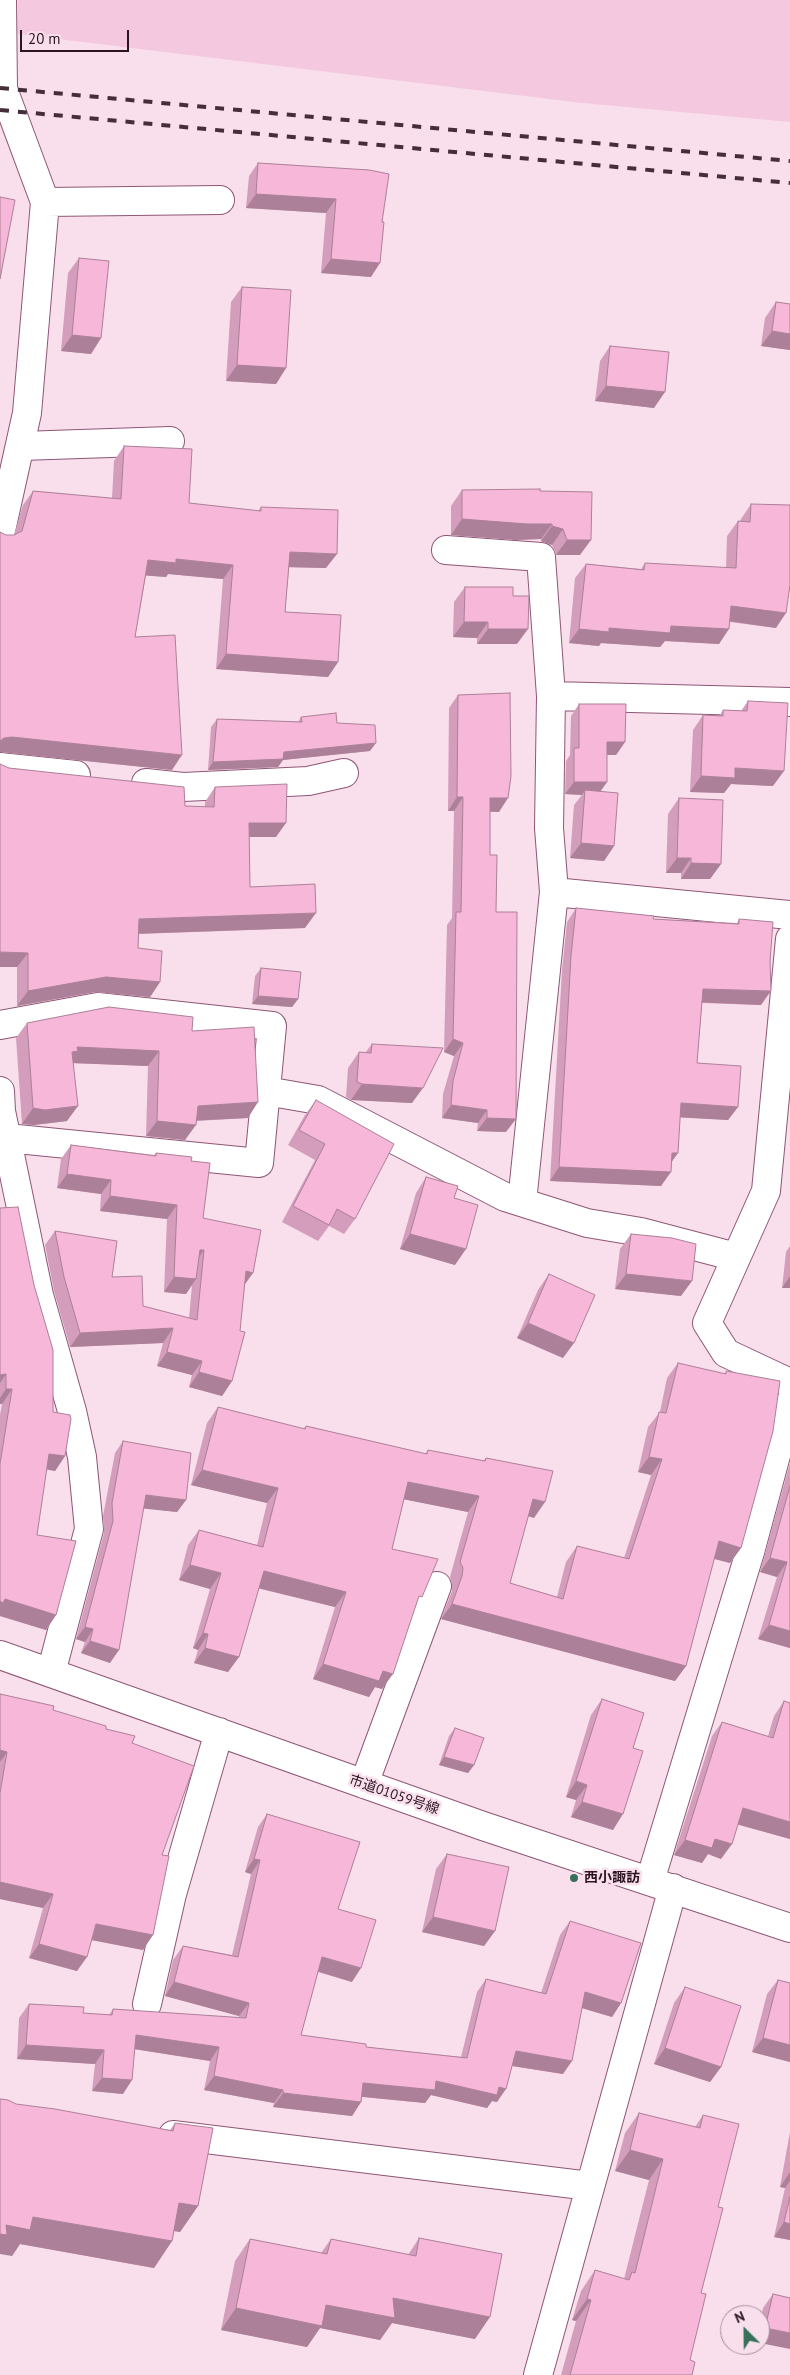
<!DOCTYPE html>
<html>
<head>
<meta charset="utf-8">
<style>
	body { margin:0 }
	#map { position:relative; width:790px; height:2375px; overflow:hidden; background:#f9dfec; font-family:"PT Sans",sans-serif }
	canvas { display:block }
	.north { position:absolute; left:720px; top:2305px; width:50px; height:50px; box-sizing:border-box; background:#f9dfec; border:1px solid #a78e9b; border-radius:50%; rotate:337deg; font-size:14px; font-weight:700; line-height:20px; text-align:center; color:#2c1522 }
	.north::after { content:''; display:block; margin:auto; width:18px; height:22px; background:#37715a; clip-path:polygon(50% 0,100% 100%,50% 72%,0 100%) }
	.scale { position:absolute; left:20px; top:30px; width:109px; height:22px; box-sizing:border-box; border:2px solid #2c1522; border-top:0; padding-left:6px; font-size:15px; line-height:18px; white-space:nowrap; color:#2c1522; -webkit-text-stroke:4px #f9dfec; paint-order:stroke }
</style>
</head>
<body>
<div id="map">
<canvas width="790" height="2375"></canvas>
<div class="north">N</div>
<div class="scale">20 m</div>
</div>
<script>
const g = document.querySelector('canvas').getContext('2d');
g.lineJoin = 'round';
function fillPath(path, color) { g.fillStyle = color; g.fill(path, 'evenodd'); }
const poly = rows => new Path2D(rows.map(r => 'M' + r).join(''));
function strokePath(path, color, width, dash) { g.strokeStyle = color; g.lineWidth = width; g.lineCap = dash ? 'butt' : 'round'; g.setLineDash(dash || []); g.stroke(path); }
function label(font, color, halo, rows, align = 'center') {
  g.font = font + ' "PT Sans","Noto Sans JP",sans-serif'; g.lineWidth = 5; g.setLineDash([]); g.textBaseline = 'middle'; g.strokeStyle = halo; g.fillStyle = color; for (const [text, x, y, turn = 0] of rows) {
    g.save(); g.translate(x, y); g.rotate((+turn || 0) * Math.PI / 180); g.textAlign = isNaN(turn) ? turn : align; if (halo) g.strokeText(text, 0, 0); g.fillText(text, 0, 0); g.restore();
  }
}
fillPath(poly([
	[18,0,790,0,790,122,582,103,17,34]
]), '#f4c9e0');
const minor = poly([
	[45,202,220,200],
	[21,446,170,441],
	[0,535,27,413,45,202,3,89,2,0],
	[446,550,541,557,551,696,549,828,554,892,522,1202],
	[551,696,790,702],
	[0,767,76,775],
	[146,783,183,787,308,781,344,773],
	[554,892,790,915],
	[790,939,766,1191,707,1323,726,1353,790,1383],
	[0,1025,98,1007,272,1026,259,1163,7,1138],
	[0,1091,1,1111,39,1295,72,1411,82,1457,89,1529,51,1673],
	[266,1091,318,1100,505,1197,587,1223,641,1232,736,1257],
	[0,1655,483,1826,790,1928],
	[364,1784,437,1586],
	[650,1881,750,1552,790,1403],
	[147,2004,172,1894,219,1732],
	[173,2135,590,2186],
	[538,2375,673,1888]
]);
strokePath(minor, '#8e5676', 30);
strokePath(minor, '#fff', 28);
strokePath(poly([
	[0,88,790,161],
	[0,110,790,183]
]), '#452d3a', 4, [9, 9]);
fillPath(poly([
	[258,163,369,170,382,222,371,277,321,273,326,213,246,208,249,176],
	[79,258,101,338,91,354,61,351,68,273],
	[242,287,286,368,276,384,226,381,231,302],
	[776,302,790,304,790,350,761,346,765,318],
	[610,346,654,408,595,401,600,361],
	[124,446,189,503,258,511,261,507,326,568,289,567,285,612,338,662,328,677,216,669,223,579,168,574,166,577,146,575,135,637,172,770,0,752,0,532,6,535,14,535,23,505,33,491,112,498,114,461],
	[462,490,540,491,580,555,556,555,552,545,541,541,541,539,516,540,451,535,451,506],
	[751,504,776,628,730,622,719,644,665,641,660,647,601,643,599,646,569,643,575,578,586,564,641,569,645,563,726,568,727,536,738,521,740,522,741,519],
	[465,587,513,596,517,644,477,644,477,638,453,637,454,602],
	[458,695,499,812,490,812,490,855,496,912,506,1132,477,1131,478,1123,442,1118,443,1094,454,1056,444,1052,447,925,452,918,454,811,448,811,449,708],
	[748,701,773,786,731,784,724,793,690,792,693,730,703,715,720,715,723,710,741,711],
	[579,704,625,742,616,755,607,755,607,782,600,791,614,846,604,861,570,858,574,805,582,795,565,794,566,761,570,755,571,716],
	[301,717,337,723,370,751,283,760,278,767,208,770,211,727,217,719,298,722],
	[1,765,9,768,185,806,205,807,205,802,215,787,276,837,249,837,250,887,305,928,139,934,138,948,160,982,150,997,95,992,17,1006,17,967],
	[679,798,721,864,710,879,681,879,681,873,666,873,668,814],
	[576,908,653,919,737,923,739,919,761,1005,702,1003,697,1063,738,1107,728,1120,680,1117,672,1162,661,1186,550,1181,562,970,567,922],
	[261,968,298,999,292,1007,252,1004,255,976],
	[27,1023,192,1031,248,1118,196,1121,185,1140,146,1136,148,1066,73,1063,67,1121,34,1125,22,1124,16,1038],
	[372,1044,412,1103,351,1100,346,1097,348,1068,359,1052,365,1053],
	[316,1100,355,1219,344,1234,329,1226,318,1241,282,1222,315,1160,288,1145,305,1115],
	[71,1145,154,1155,156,1153,191,1161,203,1218,245,1284,232,1381,222,1396,189,1387,192,1375,157,1366,163,1343,70,1347,54,1291,45,1245,55,1231,112,1277,143,1306,189,1318,192,1285,186,1294,164,1292,167,1219,100,1211,101,1194,57,1188,61,1159],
	[426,1177,454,1198,455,1265,400,1249,416,1193],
	[0,1208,65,1456,55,1471,46,1469,37,1535,56,1615,46,1630,0,1616,0,1415,2,1404,0,1404],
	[631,1234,681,1296,615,1289,620,1249],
	[790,1246,790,1288,782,1288,786,1252],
	[549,1274,563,1358,517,1338,538,1290],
	[678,1363,725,1374,726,1371,741,1548,730,1563,714,1559,686,1666,675,1681,441,1619,452,1591,452,1584,450,1577,468,1512,404,1499,392,1549,417,1603,382,1689,375,1687,369,1697,313,1679,335,1607,259,1588,239,1657,228,1672,194,1663,198,1650,193,1648,210,1589,179,1580,188,1545,199,1530,257,1545,267,1503,191,1485,207,1423,218,1407,303,1429,306,1426,425,1454,428,1450,483,1461,486,1458,534,1518,528,1516,510,1583,557,1597,566,1562,577,1546,624,1558,651,1475,638,1472,648,1427,660,1412,667,1378],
	[123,1441,186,1500,177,1512,144,1508,110,1663,81,1653,85,1642,76,1639,104,1533,103,1516,115,1453],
	[790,1463,790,1648,758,1639,777,1577,760,1572],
	[0,1694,53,1710,106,1729,132,1743,162,1855,143,1950,92,1940,77,1971,29,1958,43,1908,0,1899],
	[602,1699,633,1748,613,1830,571,1817,576,1800,566,1797,591,1715],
	[784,1701,790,1839,738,1824,721,1859,708,1854,702,1863,674,1855,712,1736,722,1722,768,1736,774,1716],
	[455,1728,474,1765,468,1773,439,1765,449,1736],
	[267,1814,338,1909,352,1982,318,1972,301,2035,366,2047,461,2057,477,1992,486,1979,541,1993,560,1935,570,1921,621,2003,612,2017,582,2008,563,2074,512,2066,497,2102,492,2101,487,2108,431,2095,425,2103,362,2097,361,2102,352,2116,273,2107,274,2103,204,2090,210,2061,135,2049,123,2094,92,2091,95,2064,17,2059,19,2018,29,2004,83,2013,109,2015,113,2009,239,2018,239,2016,165,1996,173,1960,183,1946,232,1955,251,1874,245,1872,258,1827],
	[447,1854,495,1931,484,1946,422,1932,436,1869],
	[778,1980,790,1983,790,2062,752,2052,767,1994],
	[685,1987,721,2067,710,2082,654,2064,674,2003],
	[16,2104,170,2130,175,2123,198,2206,180,2232,174,2231,172,2241,154,2268,20,2244,12,2256],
	[639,2113,695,2127,703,2115,718,2207,701,2293,690,2360,692,2375,561,2375,576,2321,572,2320,581,2291,595,2270,624,2279,649,2180,615,2171,625,2133],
	[790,2132,790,2240,774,2237,785,2188,780,2187],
	[419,2238,475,2339,392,2323,380,2340,320,2328,307,2347,221,2330,235,2261,250,2239,321,2253,331,2239,408,2255],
	[773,2294,790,2298,760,2343,760,2321,763,2308]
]), '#d49dbb');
fillPath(poly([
	[256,194,336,199,326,213,246,208],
	[331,259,380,263,371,277,321,273],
	[772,331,790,334,790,350,761,346],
	[72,335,101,338,91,354,61,351],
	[237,365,286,368,276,384,226,381],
	[606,386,665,392,654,408,595,401],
	[462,519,552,524,541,539,516,540,451,535],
	[552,526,563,529,552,545,541,541],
	[567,540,591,540,580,555,556,555],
	[290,552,337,554,326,568,280,567],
	[176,559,233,565,223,579,168,574,166,577,138,575,148,560],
	[731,606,786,613,776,628,721,620],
	[464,622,488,622,477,638,453,637],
	[671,626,729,629,719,644,665,641,660,647,601,643,599,646,569,643,579,629],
	[488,629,528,629,517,644,477,644],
	[226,654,338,662,328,677,216,669],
	[12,737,182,755,172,770,0,752,0,741,4,738],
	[607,742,625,742,616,755,598,755],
	[376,743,370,751,283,760,278,767,208,770,213,762,284,752],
	[735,768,784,771,773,786,731,784,724,793,690,792,701,776],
	[574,782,607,782,598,795,585,790,582,795,565,794],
	[457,797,463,797,454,811,448,811],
	[490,798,508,798,499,812,481,811],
	[249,823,286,823,276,837,239,837],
	[581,843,614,846,604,861,570,858],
	[677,858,691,858,681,873,666,873],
	[691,863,721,864,710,879,681,879],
	[316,913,305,928,129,934,139,919],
	[0,952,28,953,17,967,0,967],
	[106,977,160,982,150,997,95,992,17,1006,28,991],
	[703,989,771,991,761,1005,693,1002],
	[258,996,298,999,292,1007,252,1004],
	[453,1039,463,1043,454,1056,444,1052],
	[77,1047,159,1051,148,1066,70,1063,72,1052],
	[362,1084,423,1088,412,1103,351,1100],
	[258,1102,248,1118,187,1121,198,1106],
	[681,1103,738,1107,728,1120,672,1117],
	[451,1105,487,1110,478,1123,442,1118],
	[78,1106,67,1121,34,1125,22,1124,33,1108],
	[487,1118,516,1119,506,1132,477,1131],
	[157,1121,196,1125,185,1140,146,1136],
	[672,1153,678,1153,668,1167],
	[559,1167,671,1172,661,1186,550,1181],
	[67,1174,111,1180,101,1194,57,1188],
	[110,1196,177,1205,167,1219,100,1211],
	[410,1234,466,1249,455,1265,400,1249],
	[200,1250,204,1250,194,1264],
	[246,1271,253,1273,243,1287],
	[626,1274,692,1281,681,1296,615,1289],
	[790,1276,790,1288,782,1288],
	[174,1277,196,1279,186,1294,164,1292],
	[528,1323,574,1343,563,1358,517,1338],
	[173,1328,163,1343,70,1347,80,1333],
	[167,1352,202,1361,192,1375,157,1366],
	[199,1372,232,1381,222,1396,189,1387],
	[6,1374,0,1383,0,1375],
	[6,1389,12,1389,2,1404,0,1404,0,1398],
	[49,1454,65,1456,55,1471,39,1468],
	[649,1457,662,1459,651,1475,638,1472],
	[202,1470,278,1488,267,1503,191,1485],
	[408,1482,479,1496,468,1512,397,1498],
	[146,1495,186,1500,177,1512,138,1508],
	[533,1499,545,1502,534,1518,522,1514],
	[719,1541,741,1548,730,1563,708,1557],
	[770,1558,787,1562,777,1577,760,1572],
	[190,1565,221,1573,210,1589,179,1580],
	[264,1571,346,1592,335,1607,253,1587],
	[5,1599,56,1615,46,1630,0,1616,0,1601],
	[452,1604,686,1666,675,1681,441,1619],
	[769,1625,790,1631,790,1648,758,1639],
	[85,1627,93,1629,85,1642,76,1639],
	[203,1633,208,1634,198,1650,193,1648],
	[90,1641,119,1650,110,1663,81,1653],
	[205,1648,239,1657,228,1672,194,1663],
	[323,1664,383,1671,393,1674,382,1689,375,1687,369,1697,313,1679],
	[0,1750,7,1752,0,1762],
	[444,1757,474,1765,468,1773,439,1765],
	[576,1781,587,1785,576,1800,566,1797],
	[582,1802,623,1814,613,1830,571,1817],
	[743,1808,790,1822,790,1839,732,1823],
	[715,1839,732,1844,721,1859,708,1854,702,1863,674,1855,685,1840],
	[254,1859,260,1860,251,1874,245,1872],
	[0,1882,53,1894,43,1908,0,1899],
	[433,1917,495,1931,484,1946,422,1932],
	[96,1924,153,1935,143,1950,86,1939],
	[39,1944,87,1957,77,1971,29,1958],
	[322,1957,361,1968,352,1982,313,1970],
	[174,1982,249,2003,239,2016,165,1996],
	[585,1992,621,2003,612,2017,575,2006],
	[136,2035,219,2047,210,2061,127,2048],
	[763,2038,790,2045,790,2062,752,2052],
	[26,2045,104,2050,95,2064,17,2059],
	[665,2048,721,2067,710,2082,654,2064],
	[516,2051,572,2061,563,2074,506,2065],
	[214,2076,283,2090,274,2103,204,2090],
	[102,2078,132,2080,123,2094,92,2091],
	[436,2081,499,2087,506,2089,497,2102,492,2101,487,2108,431,2095,425,2103,354,2096,363,2083],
	[283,2093,361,2102,352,2116,273,2107],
	[630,2150,663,2159,649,2180,615,2171],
	[790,2172,790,2181,785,2188,780,2187],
	[179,2203,198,2206,180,2232,161,2229],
	[33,2217,172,2241,154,2268,20,2244,12,2256,0,2254,0,2234,6,2225],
	[784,2222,790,2224,790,2240,774,2237],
	[393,2298,490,2317,475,2339,392,2323,380,2340,320,2328,307,2347,221,2330,236,2308,326,2305],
	[587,2299,591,2300,576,2321,572,2320],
	[765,2328,790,2333,790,2349,760,2343,760,2336]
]), '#ac8098');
const building = poly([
	[258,163,369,170,389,174,382,222,384,222,380,263,331,259,336,199,256,194,258,163],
	[0,197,15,200,0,279,0,197],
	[79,258,109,261,101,338,72,335,79,258],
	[242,287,291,290,286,368,237,365,242,287],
	[776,302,790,304,790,334,772,331,776,302],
	[610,346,669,352,665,392,606,386,610,346],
	[124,446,192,449,189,503,261,511,261,507,338,510,337,554,290,552,285,612,341,615,338,662,226,654,233,565,176,559,176,563,148,560,135,637,175,635,182,755,12,737,4,738,0,741,0,532,6,535,14,535,22,531,33,491,121,499,124,446],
	[540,489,540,491,592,492,591,540,567,540,563,529,552,526,552,524,527,524,462,519,462,490,540,489],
	[751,504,790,505,790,585,786,613,731,606,729,629,671,626,670,633,609,628,609,632,579,629,586,564,644,570,645,563,736,568,738,521,750,522,751,504],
	[465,587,513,587,513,596,529,596,528,629,488,629,488,622,464,622,465,587],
	[510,693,511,776,508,798,490,798,490,855,497,855,496,912,517,912,516,1119,487,1118,487,1110,451,1105,453,1081,463,1043,453,1039,456,912,461,912,463,797,457,797,458,695,510,693],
	[748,701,788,703,784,771,735,768,735,778,701,776,703,715,723,716,723,710,747,711,748,701],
	[579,704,626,704,625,742,607,742,607,782,574,782,574,748,579,748,579,704],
	[336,713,337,723,375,725,376,743,284,752,283,759,213,762,217,719,302,722,301,717,336,713],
	[0,764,9,768,184,787,185,806,214,807,215,787,287,784,286,823,249,823,250,887,315,884,316,913,139,919,138,948,162,951,160,982,106,977,28,991,28,953,0,952,0,764],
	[585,790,618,793,614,846,581,843,585,790],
	[679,798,723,800,721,864,691,863,691,858,677,858,679,798],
	[576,908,654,916,653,919,739,924,739,919,773,922,770,961,771,991,703,989,697,1063,741,1066,738,1107,681,1103,678,1153,672,1153,671,1172,559,1167,571,956,576,908],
	[261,968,301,972,298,999,258,996,261,968],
	[109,1007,193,1017,192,1031,254,1027,258,1102,198,1106,196,1125,157,1121,159,1051,77,1047,78,1051,72,1052,78,1106,45,1110,33,1108,27,1023,109,1007],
	[372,1044,443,1048,423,1088,362,1084,357,1082,359,1052,371,1053,372,1044],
	[316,1100,394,1144,355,1219,337,1209,329,1225,293,1206,325,1144,299,1130,316,1100],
	[71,1145,156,1156,156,1153,192,1157,191,1161,210,1163,203,1218,261,1230,253,1273,246,1271,240,1331,245,1332,232,1381,199,1372,202,1361,167,1352,173,1328,80,1333,64,1277,55,1231,117,1241,112,1277,142,1276,143,1306,197,1320,204,1250,200,1250,196,1279,174,1277,177,1205,110,1196,111,1180,67,1174,71,1145],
	[426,1177,458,1186,454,1198,478,1205,466,1249,410,1234,426,1177],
	[18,1207,34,1285,53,1350,53,1412,70,1415,71,1419,65,1456,49,1454,37,1535,76,1541,56,1615,5,1599,3,1603,0,1601,0,1464,12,1389,6,1389,6,1374,0,1375,0,1208,18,1207],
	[631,1234,672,1238,696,1244,692,1281,626,1274,631,1234],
	[549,1274,595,1295,574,1343,528,1323,549,1274],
	[678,1363,726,1374,726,1371,780,1381,773,1431,741,1548,719,1541,686,1666,452,1604,462,1576,463,1568,460,1562,479,1496,408,1482,392,1549,438,1559,422,1597,419,1596,393,1674,383,1671,379,1681,323,1664,346,1592,264,1571,239,1657,205,1648,208,1634,203,1633,221,1573,190,1565,199,1530,263,1547,278,1488,202,1470,218,1407,305,1429,306,1426,427,1454,428,1450,485,1461,486,1458,553,1471,545,1502,533,1499,510,1583,563,1599,577,1546,629,1559,662,1459,649,1457,659,1412,666,1413,678,1363],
	[123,1441,191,1453,186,1500,146,1495,119,1650,90,1641,93,1629,85,1627,113,1521,112,1503,123,1441],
	[790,1486,790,1631,769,1625,787,1562,770,1558,790,1486],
	[0,1694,54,1706,53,1710,106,1726,106,1729,135,1736,132,1743,194,1766,162,1855,169,1856,153,1935,96,1924,87,1957,39,1944,53,1894,0,1882,0,1793,7,1752,0,1750,0,1694],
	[602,1699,644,1713,633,1748,643,1751,623,1814,582,1802,587,1785,576,1781,602,1699],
	[784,1701,790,1703,790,1822,743,1808,732,1844,715,1839,712,1848,685,1840,722,1722,773,1738,784,1701],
	[455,1728,484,1738,474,1765,444,1757,455,1728],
	[267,1814,360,1842,338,1909,376,1920,361,1968,322,1957,301,2035,366,2044,366,2047,467,2058,486,1979,546,1994,570,1921,641,1943,621,2003,585,1992,572,2061,516,2051,506,2089,499,2087,497,2095,436,2081,435,2090,363,2083,361,2102,283,2093,283,2090,214,2076,219,2047,136,2035,132,2080,102,2078,104,2050,26,2045,29,2004,84,2007,83,2013,112,2015,113,2009,246,2018,249,2003,174,1982,183,1946,238,1957,260,1860,254,1859,267,1814],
	[447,1854,509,1867,495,1931,433,1917,447,1854],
	[778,1980,790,1983,790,2045,763,2038,778,1980],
	[685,1987,741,2006,721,2067,665,2048,685,1987],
	[0,2099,8,2100,16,2104,55,2109,173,2131,175,2123,213,2128,198,2206,179,2203,172,2241,33,2217,30,2230,6,2225,7,2235,0,2234,0,2099],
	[639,2113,700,2128,703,2115,739,2124,718,2207,723,2208,701,2293,706,2294,690,2360,695,2362,692,2375,570,2375,591,2300,587,2299,595,2270,629,2280,632,2272,635,2273,663,2159,630,2150,639,2113],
	[790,2197,790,2224,784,2222,790,2197],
	[419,2238,502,2254,490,2317,393,2298,395,2318,326,2305,322,2326,236,2308,250,2239,327,2254,331,2239,416,2256,419,2238],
	[773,2294,790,2298,790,2333,765,2328,773,2294]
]);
fillPath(building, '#f6b7d9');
strokePath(building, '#ac8098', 1);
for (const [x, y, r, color] of [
	[574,1878,5,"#37715a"]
]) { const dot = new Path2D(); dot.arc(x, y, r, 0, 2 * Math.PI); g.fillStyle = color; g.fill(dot); strokePath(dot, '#f9dfec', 2); }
label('14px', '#2c1522', '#f9dfec', [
	["市道01059号線",394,1795,19]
]);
label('bold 14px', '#2c1522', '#f9dfec', [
	["西小諏訪",584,1878]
], 'left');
</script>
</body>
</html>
